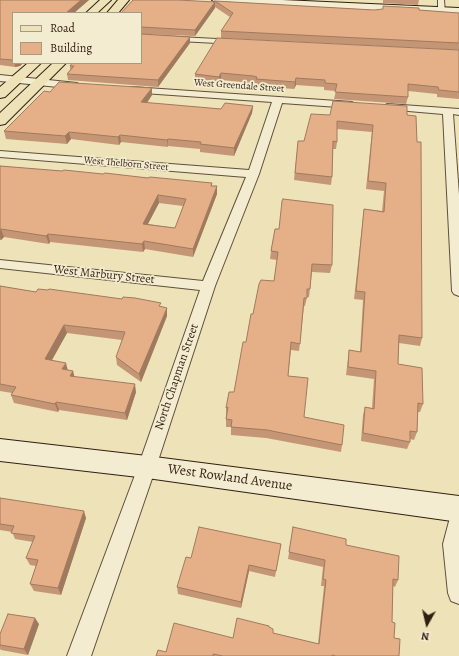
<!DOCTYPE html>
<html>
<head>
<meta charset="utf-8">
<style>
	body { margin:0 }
	#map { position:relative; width:459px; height:656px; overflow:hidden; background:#eee2b8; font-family:Alegreya,serif }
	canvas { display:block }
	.legend { position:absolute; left:12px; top:12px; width:130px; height:52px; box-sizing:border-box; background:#f4ecd1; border:1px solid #a59a84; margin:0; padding:5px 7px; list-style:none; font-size:12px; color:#2f1f10 }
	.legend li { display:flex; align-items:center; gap:8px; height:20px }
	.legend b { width:20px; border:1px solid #a59a84 }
	.north { position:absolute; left:407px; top:604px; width:40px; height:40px; -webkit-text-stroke:3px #f4ecd1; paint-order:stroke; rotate:188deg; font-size:11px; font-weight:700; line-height:16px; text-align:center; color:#2f1f10 }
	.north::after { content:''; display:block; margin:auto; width:14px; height:18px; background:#2f1f10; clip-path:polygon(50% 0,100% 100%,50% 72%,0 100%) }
</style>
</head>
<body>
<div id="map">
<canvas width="459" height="656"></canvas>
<ul class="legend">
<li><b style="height:5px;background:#eee2b8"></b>Road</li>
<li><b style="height:11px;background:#e5af88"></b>Building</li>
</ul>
<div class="north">N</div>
</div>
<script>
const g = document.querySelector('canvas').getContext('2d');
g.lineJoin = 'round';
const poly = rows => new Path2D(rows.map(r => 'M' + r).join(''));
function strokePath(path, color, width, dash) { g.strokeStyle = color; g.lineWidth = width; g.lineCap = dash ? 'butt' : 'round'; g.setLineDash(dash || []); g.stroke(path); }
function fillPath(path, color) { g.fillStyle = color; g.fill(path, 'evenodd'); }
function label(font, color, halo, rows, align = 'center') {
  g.font = font + ' Alegreya,serif'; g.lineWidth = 3.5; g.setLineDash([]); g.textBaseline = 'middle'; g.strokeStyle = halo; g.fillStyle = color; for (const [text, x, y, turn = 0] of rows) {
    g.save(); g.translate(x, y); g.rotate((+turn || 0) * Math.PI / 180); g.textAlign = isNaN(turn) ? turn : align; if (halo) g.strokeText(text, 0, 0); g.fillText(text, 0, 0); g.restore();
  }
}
const street = poly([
	[438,0,444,0,445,13,439,13,438,11,438,0],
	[141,35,236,40,240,42,236,44,141,39,141,35],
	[0,75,77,83,82,86,77,89,0,81,0,75],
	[132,87,352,102,357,105,352,108,282,103,259,174,215,286,156,467,91,656,67,656,138,467,200,290,0,268,0,260,203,281,246,177,0,157,0,151,249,170,272,102,129,92,127,90,129,88,132,87],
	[388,104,459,109,459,115,453,114,459,195,459,296,454,294,452,291,443,114,385,109,383,107,385,105,388,104],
	[459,508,459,604,451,601,448,593,443,544,452,510,459,508]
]);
const secondary = poly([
	[212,0,282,0,459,8,459,14,217,3,212,0],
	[0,439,147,456,459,496,459,522,147,478,0,461,0,439]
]);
const primary = poly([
	[100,0,111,0,97,13,86,13,100,0],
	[118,0,129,0,118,13,107,13,118,0],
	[28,63,41,63,5,97,0,98,0,87,28,63],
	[53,63,66,63,5,124,0,125,0,113,53,63]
]);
strokePath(street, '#5f503a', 2);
strokePath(secondary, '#2f1f10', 2);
strokePath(primary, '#2f1f10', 2);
fillPath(street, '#f4ecd1');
fillPath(secondary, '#f4ecd1');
fillPath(primary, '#eee2b8');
fillPath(poly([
	[0,0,89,0,74,13,13,13,13,63,23,63,20,66,15,67,0,65],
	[383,0,419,0,418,5,383,3],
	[215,1,374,10,419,10,459,13,459,50,221,38,221,31,230,17,215,7,215,8,195,36,141,34,141,13,215,2],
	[190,43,158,87,68,80,67,74,70,70,70,66],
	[459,50,459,99,437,97,437,94,408,91,408,97,406,104,334,99,336,91,324,90,324,87,296,85,294,89,256,86,256,83,252,83,221,80,219,84,195,81,195,74],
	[152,88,152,95,147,103,221,109,253,106,252,113,234,156,200,152,200,149,168,146,168,147,121,142,119,145,71,139,67,144,6,139,4,131,50,92],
	[330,115,407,115,422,338,420,346,399,343,398,364,423,404,420,412,418,412,417,432,414,440,410,439,410,442,407,449,361,441,363,415,365,407,372,408,374,379,346,375,348,358,349,350,360,352,363,300,354,299,363,217,364,209,382,211,384,191,366,189,372,132,337,129,337,142,336,149,333,149,332,177,331,185,294,180,298,141,304,141],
	[0,166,62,171,212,183,212,186,217,186,217,194,193,257,145,249,143,252,50,242,49,244,4,237,1,240,0,240],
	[159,203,183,206,175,228,148,224],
	[275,229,332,265,330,273,312,272,309,297,307,297,305,306,304,306,299,351,291,350,288,376,304,417,342,445,341,452,266,438,231,435,231,427,226,427,226,408,234,392,246,342,274,281,277,260,270,259,271,251],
	[0,286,36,292,167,308,167,316,141,382,117,365,116,357,122,340,67,333,52,360,68,370,73,371,74,377,136,392,127,420,59,410,58,412,14,403,11,395,12,393,0,391],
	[0,498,86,518,61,595,34,591,30,584,36,566,30,565,26,558,33,542,15,539,12,532,0,530],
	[293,527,346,545,398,580,395,587,393,586,392,622,394,638,399,656,156,656,166,652,233,638,269,627,273,633,318,644,324,586,321,586,323,567,288,559],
	[281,544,275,577,249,571,241,608,178,594,177,587,191,558],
	[39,624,28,655,1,650,0,649,0,634]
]), '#c59675');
fillPath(poly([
	[81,0,89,0,74,13,66,13],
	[215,2,215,8,195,36,195,30],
	[190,37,190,43,158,87,158,80],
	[15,63,23,63,20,66,15,67],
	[221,73,221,80,219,84,219,77],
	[296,78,296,85,294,89,295,82],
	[152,88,152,95,142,110,141,102],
	[253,106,252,113,234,156,234,148],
	[69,132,71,139,67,144,65,136],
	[120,135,121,142,119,145,118,137],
	[168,139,168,147,167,140],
	[217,186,217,194,193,257,193,249],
	[158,195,159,203,144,231,143,224],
	[1,229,4,237,1,240,0,237,0,230],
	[48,234,50,242,49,244,46,236],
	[144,241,145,249,143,252,142,244],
	[167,308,167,316,141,382,139,374],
	[64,325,67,333,48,367,45,359],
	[66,363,68,371,62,369],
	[73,371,75,379,70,376],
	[135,384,136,392,127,420,125,413],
	[56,402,59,410,58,412,55,404],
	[84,511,86,518,61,595,58,588],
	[249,565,249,571,241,608,241,602],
	[35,618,39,624,28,655,24,649]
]), '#a07a5f');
const building = poly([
	[0,0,81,0,66,13,13,13,13,60,0,59,0,0],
	[133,0,178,0,215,2,195,30,141,27,141,13,121,13,133,0],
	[215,1,374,10,383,9,383,6,419,8,419,10,459,13,459,43,221,31,233,13,215,1],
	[141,34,190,37,158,80,67,74,74,66,70,66,72,63,141,63,141,34],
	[217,38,459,50,459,92,439,90,438,87,408,84,408,97,335,92,337,84,325,83,325,80,296,78,295,82,256,79,257,77,253,76,221,73,219,77,195,74,217,38],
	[59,82,152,88,141,102,221,109,225,103,253,106,234,148,200,144,201,142,168,139,167,140,120,135,118,137,69,132,65,136,4,131,44,91,50,92,59,82],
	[333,101,407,106,407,115,416,116,417,142,421,142,422,338,399,335,398,364,422,368,423,404,418,403,417,432,410,431,410,442,363,433,365,407,374,409,376,371,348,367,349,350,361,352,365,292,356,291,364,209,384,212,386,183,368,181,373,125,337,121,337,142,333,141,332,177,295,173,298,141,304,141,311,114,330,115,333,101],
	[0,166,62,171,64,170,103,174,105,173,148,178,150,177,212,183,211,186,217,186,193,249,144,241,142,244,48,234,46,236,1,229,0,230,0,166],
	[158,195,186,199,175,228,143,224,158,195],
	[283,199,333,205,332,265,312,264,310,289,307,289,307,298,304,298,300,344,291,342,288,376,308,378,304,417,344,425,342,445,267,430,231,427,232,420,226,419,228,407,226,408,229,392,234,392,243,342,246,342,251,314,253,314,259,284,261,280,274,281,278,252,271,251,275,229,279,229,282,201,283,199],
	[0,286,36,292,38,289,48,290,49,289,122,299,123,297,135,298,161,303,159,306,167,308,139,374,116,357,125,332,64,325,45,359,66,363,62,369,73,371,70,376,135,384,125,413,56,402,55,404,11,395,16,387,0,384,0,286],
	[0,498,84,511,58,588,30,584,38,560,26,558,35,536,11,533,14,526,0,524,0,498],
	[199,527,281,544,276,571,249,565,241,602,177,587,186,557,191,558,199,527],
	[293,527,346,539,346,545,399,556,398,580,393,579,392,622,395,623,394,638,400,639,399,656,336,656,332,655,332,656,223,656,213,654,213,656,156,656,158,650,166,652,174,623,233,638,237,618,269,626,269,627,273,629,273,633,319,644,326,580,323,579,325,560,289,552,293,527],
	[8,614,35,618,24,649,0,645,0,634,8,614]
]);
fillPath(building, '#e5af88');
strokePath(building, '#a07a5f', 1);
label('10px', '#2f1f10', '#f4ecd1', [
	["West Greendale Street",239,86,4],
	["West Thelborn Street",126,164,5]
]);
label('12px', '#2f1f10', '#f4ecd1', [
	["West Marbury Street",104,275,6],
	["North Chapman Street",177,377,-71]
]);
label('14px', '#2f1f10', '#f4ecd1', [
	["West Rowland Avenue",230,478,8]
]);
</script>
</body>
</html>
